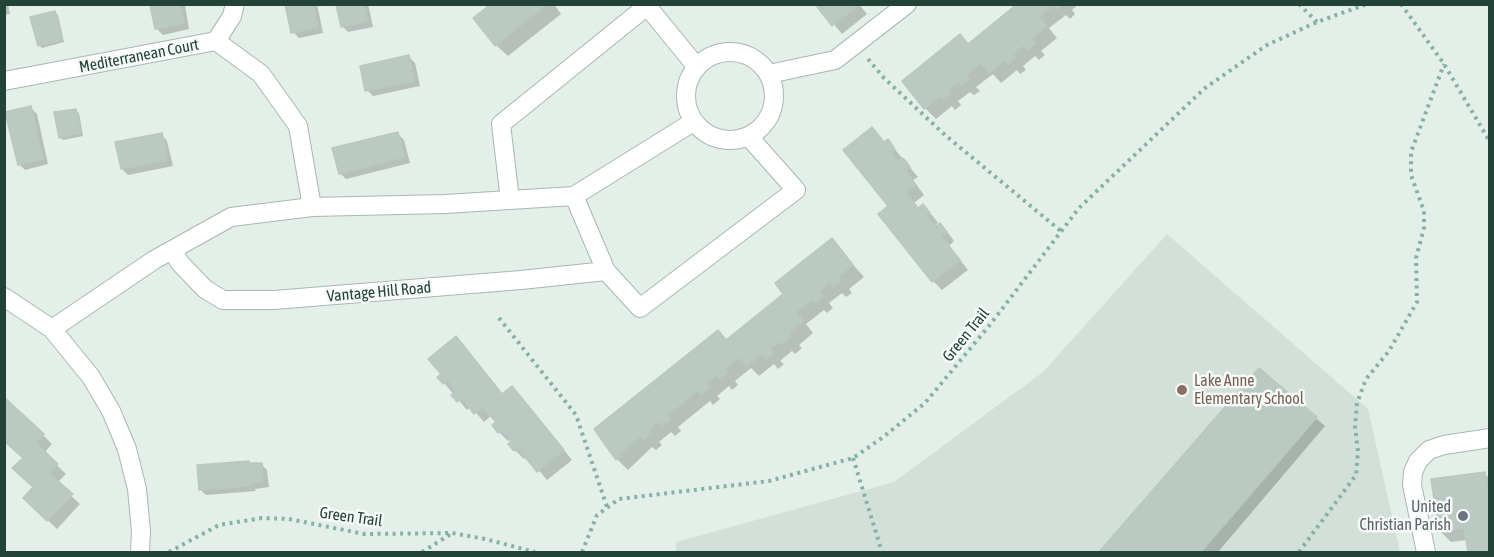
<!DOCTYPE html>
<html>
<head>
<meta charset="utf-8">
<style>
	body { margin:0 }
	#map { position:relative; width:1494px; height:557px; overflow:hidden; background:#e5efea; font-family:"Asap Condensed",sans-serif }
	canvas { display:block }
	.frame { position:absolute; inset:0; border:6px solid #234238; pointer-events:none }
</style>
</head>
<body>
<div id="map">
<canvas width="1494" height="557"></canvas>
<div class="frame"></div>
</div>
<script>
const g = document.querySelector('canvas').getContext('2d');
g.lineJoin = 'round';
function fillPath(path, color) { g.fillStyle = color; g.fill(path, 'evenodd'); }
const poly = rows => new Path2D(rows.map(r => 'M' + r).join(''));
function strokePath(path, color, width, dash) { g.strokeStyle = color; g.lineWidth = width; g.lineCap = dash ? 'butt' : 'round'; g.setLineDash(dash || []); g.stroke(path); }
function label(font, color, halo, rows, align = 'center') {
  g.font = font + ' "Asap Condensed",sans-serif'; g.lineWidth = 5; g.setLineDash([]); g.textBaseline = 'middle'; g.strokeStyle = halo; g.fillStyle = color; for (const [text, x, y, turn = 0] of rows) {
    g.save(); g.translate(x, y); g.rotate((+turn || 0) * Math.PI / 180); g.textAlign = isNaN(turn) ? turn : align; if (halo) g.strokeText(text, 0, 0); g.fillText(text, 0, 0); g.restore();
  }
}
fillPath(poly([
	[1167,234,1368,409,1400,552,676,552,676,542,894,482,1043,372]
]), '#d3dfd9');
fillPath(poly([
	[4,4,8,4,10,14,4,15],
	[158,4,185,5,189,29,163,35,156,28,152,6],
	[287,4,317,4,323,33,299,38,293,32],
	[337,4,368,4,373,27,348,32,342,26],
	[487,4,554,4,561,14,508,56,496,45],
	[817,4,859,4,867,14,842,34],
	[1020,4,1079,4,1072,10,1075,14,1070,19,1066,15,1049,28,1057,38,1041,51,1045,55,1039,60,1035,56,1023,66,1026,70,1020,74,1017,70,1001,83,993,74,976,87,980,91,974,95,970,92,958,101,961,105,955,110,952,106,936,119,925,108,969,45],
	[55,12,58,15,64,42,42,48,39,45],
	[409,57,415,63,420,86,373,96,367,90],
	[31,108,37,114,48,164,25,170,19,164],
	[76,111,79,113,83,136,63,140,60,137],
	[161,134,167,141,173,166,128,175,122,169],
	[398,134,404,140,410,163,346,179,340,173],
	[888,141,918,177,913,180,924,195,914,203,919,210,923,206,932,215,938,223,934,226,936,228,940,225,949,234,954,241,949,246,968,270,942,290,933,281,890,206,885,143],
	[831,240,864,277,849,289,852,293,846,297,842,293,829,303,833,308,827,313,824,310,806,324,813,333,799,345,802,348,795,354,792,351,780,361,784,364,778,369,774,364,759,376,751,368,735,381,738,385,732,390,729,386,717,396,720,399,713,405,710,401,678,427,681,431,675,436,671,432,659,442,662,445,656,450,652,447,628,470,617,459,596,429,727,341,785,294],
	[456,338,503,395,512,388,521,397,572,460,547,480,527,456,524,459,515,450,511,438,508,441,499,432,498,422,492,415,484,422,471,407,467,410,439,377,443,374],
	[1259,370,1325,426,1218,552,1101,552],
	[43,435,52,444,44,453,66,474,57,483,80,504,57,529,34,507,35,488,24,458,4,440],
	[261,464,267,470,269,487,255,489,256,491,206,495,200,489,251,465],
	[1484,473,1490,479,1490,552,1469,552,1467,540,1451,542,1440,531]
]), '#0003');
const building = poly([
	[180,4,184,23,155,29,150,5,180,4],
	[285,4,313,4,318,27,291,33,285,4],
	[336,4,364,4,368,21,341,27,336,4],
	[486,4,547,4,495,46,473,18,487,7,486,4],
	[815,4,859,4,859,5,832,26,815,4],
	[1017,4,1063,4,1057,9,1054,5,1039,17,1047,26,1031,39,1035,43,1027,50,1024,45,1013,54,1016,58,1008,64,1005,60,989,73,981,63,966,75,970,79,962,85,959,81,948,89,951,93,943,100,940,96,924,109,902,81,960,34,968,44,1017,4],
	[55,11,62,40,38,46,30,17,55,11],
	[409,55,414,81,365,91,360,66,409,55],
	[31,106,43,159,18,165,5,112,31,106],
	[76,109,81,133,59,138,54,112,76,109],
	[872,127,884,142,888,139,895,149,891,152,898,162,903,158,910,167,905,170,916,185,906,193,918,208,923,204,930,213,926,216,935,227,940,223,947,232,941,236,960,260,932,282,878,214,888,206,843,150,872,127],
	[398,132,404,157,339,174,332,148,398,132],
	[162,133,167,160,121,169,115,142,162,133],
	[832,238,853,265,838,277,841,281,834,287,830,282,819,291,823,296,815,303,812,299,796,312,803,321,789,333,791,336,782,344,780,341,770,349,774,352,766,359,762,354,747,366,739,357,725,369,728,373,720,379,717,375,707,384,710,387,701,395,698,390,668,415,671,419,663,426,659,421,649,430,652,433,643,440,640,436,616,460,594,429,718,330,726,340,783,294,775,283,832,238],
	[456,336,502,394,512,386,564,450,537,472,518,448,514,451,508,444,511,441,502,430,498,433,492,425,496,422,483,407,474,414,462,398,457,402,451,395,456,391,448,380,443,384,437,377,441,374,428,359,456,336],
	[1259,368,1317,417,1201,552,1099,552,1259,368],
	[4,397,44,434,36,443,58,464,49,473,73,494,47,521,23,498,33,487,12,468,23,458,4,441,4,397],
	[249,461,249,463,262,463,263,482,250,483,250,486,199,490,197,465,249,461],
	[1485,472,1490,504,1490,552,1468,552,1464,528,1439,532,1431,479,1485,472]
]);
fillPath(building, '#bacac3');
strokePath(building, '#b7c9c1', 1.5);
const minor = poly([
	[216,41,232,16,235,4],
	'686 96a44 44 0 1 1 88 0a44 44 0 1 1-88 0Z',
	[769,74,835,60,907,4],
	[4,81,216,41,261,74,298,126,312,207],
	[574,196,606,271,640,308,796,190,749,137],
	[510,200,501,124,647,6,696,66],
	[172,250,180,263,205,289,223,300,274,300,521,280,606,271],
	[4,297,52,329,91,377,111,411,127,449,137,489,141,531,140,552],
	[52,329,154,260,231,217,312,207,445,204,574,196,693,122],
	[1426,552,1412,485,1413,472,1418,461,1429,450,1444,445,1490,438]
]);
strokePath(minor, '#a7b8b1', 20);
strokePath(poly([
	[1299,4,1317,22],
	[1401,4,1444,64,1490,142],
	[868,59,884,78,945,135,1062,232],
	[499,318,576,415,607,507],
	[853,458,882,552],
	[169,552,219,525,262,518,289,519,364,534,452,533,485,539,535,552],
	[422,552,451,534],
	[582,552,597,515,619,499,769,481,853,458,882,438,925,403,989,326,1079,208,1205,88,1267,45,1317,22,1367,4],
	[1299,552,1356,475,1358,451,1355,427,1357,403,1366,379,1389,351,1417,302,1416,258,1424,228,1424,211,1411,175,1411,152,1444,64]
]), '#84b3a3', 4, [3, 4.5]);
strokePath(minor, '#fff', 18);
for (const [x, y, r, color] of [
	[1182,390,6,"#8d6e63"],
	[1463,516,6,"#6b7280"]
]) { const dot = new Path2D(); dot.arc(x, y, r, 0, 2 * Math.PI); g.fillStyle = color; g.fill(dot); strokePath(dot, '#f6fbf8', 2); }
label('16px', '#234238', '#f6fbf8', [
	["Mediterranean Court",139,56,-11],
	["Vantage Hill Road",379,292,-5],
	["Green Trail",966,335,-51],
	["Green Trail",351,517,8]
]);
label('16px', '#785e54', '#f6fbf8', [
	["Lake Anne",1194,381],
	["Elementary School",1194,399]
], 'left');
label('16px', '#5b616d', '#f6fbf8', [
	["United",1451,507],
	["Christian Parish",1451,525]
], 'right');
</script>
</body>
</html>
